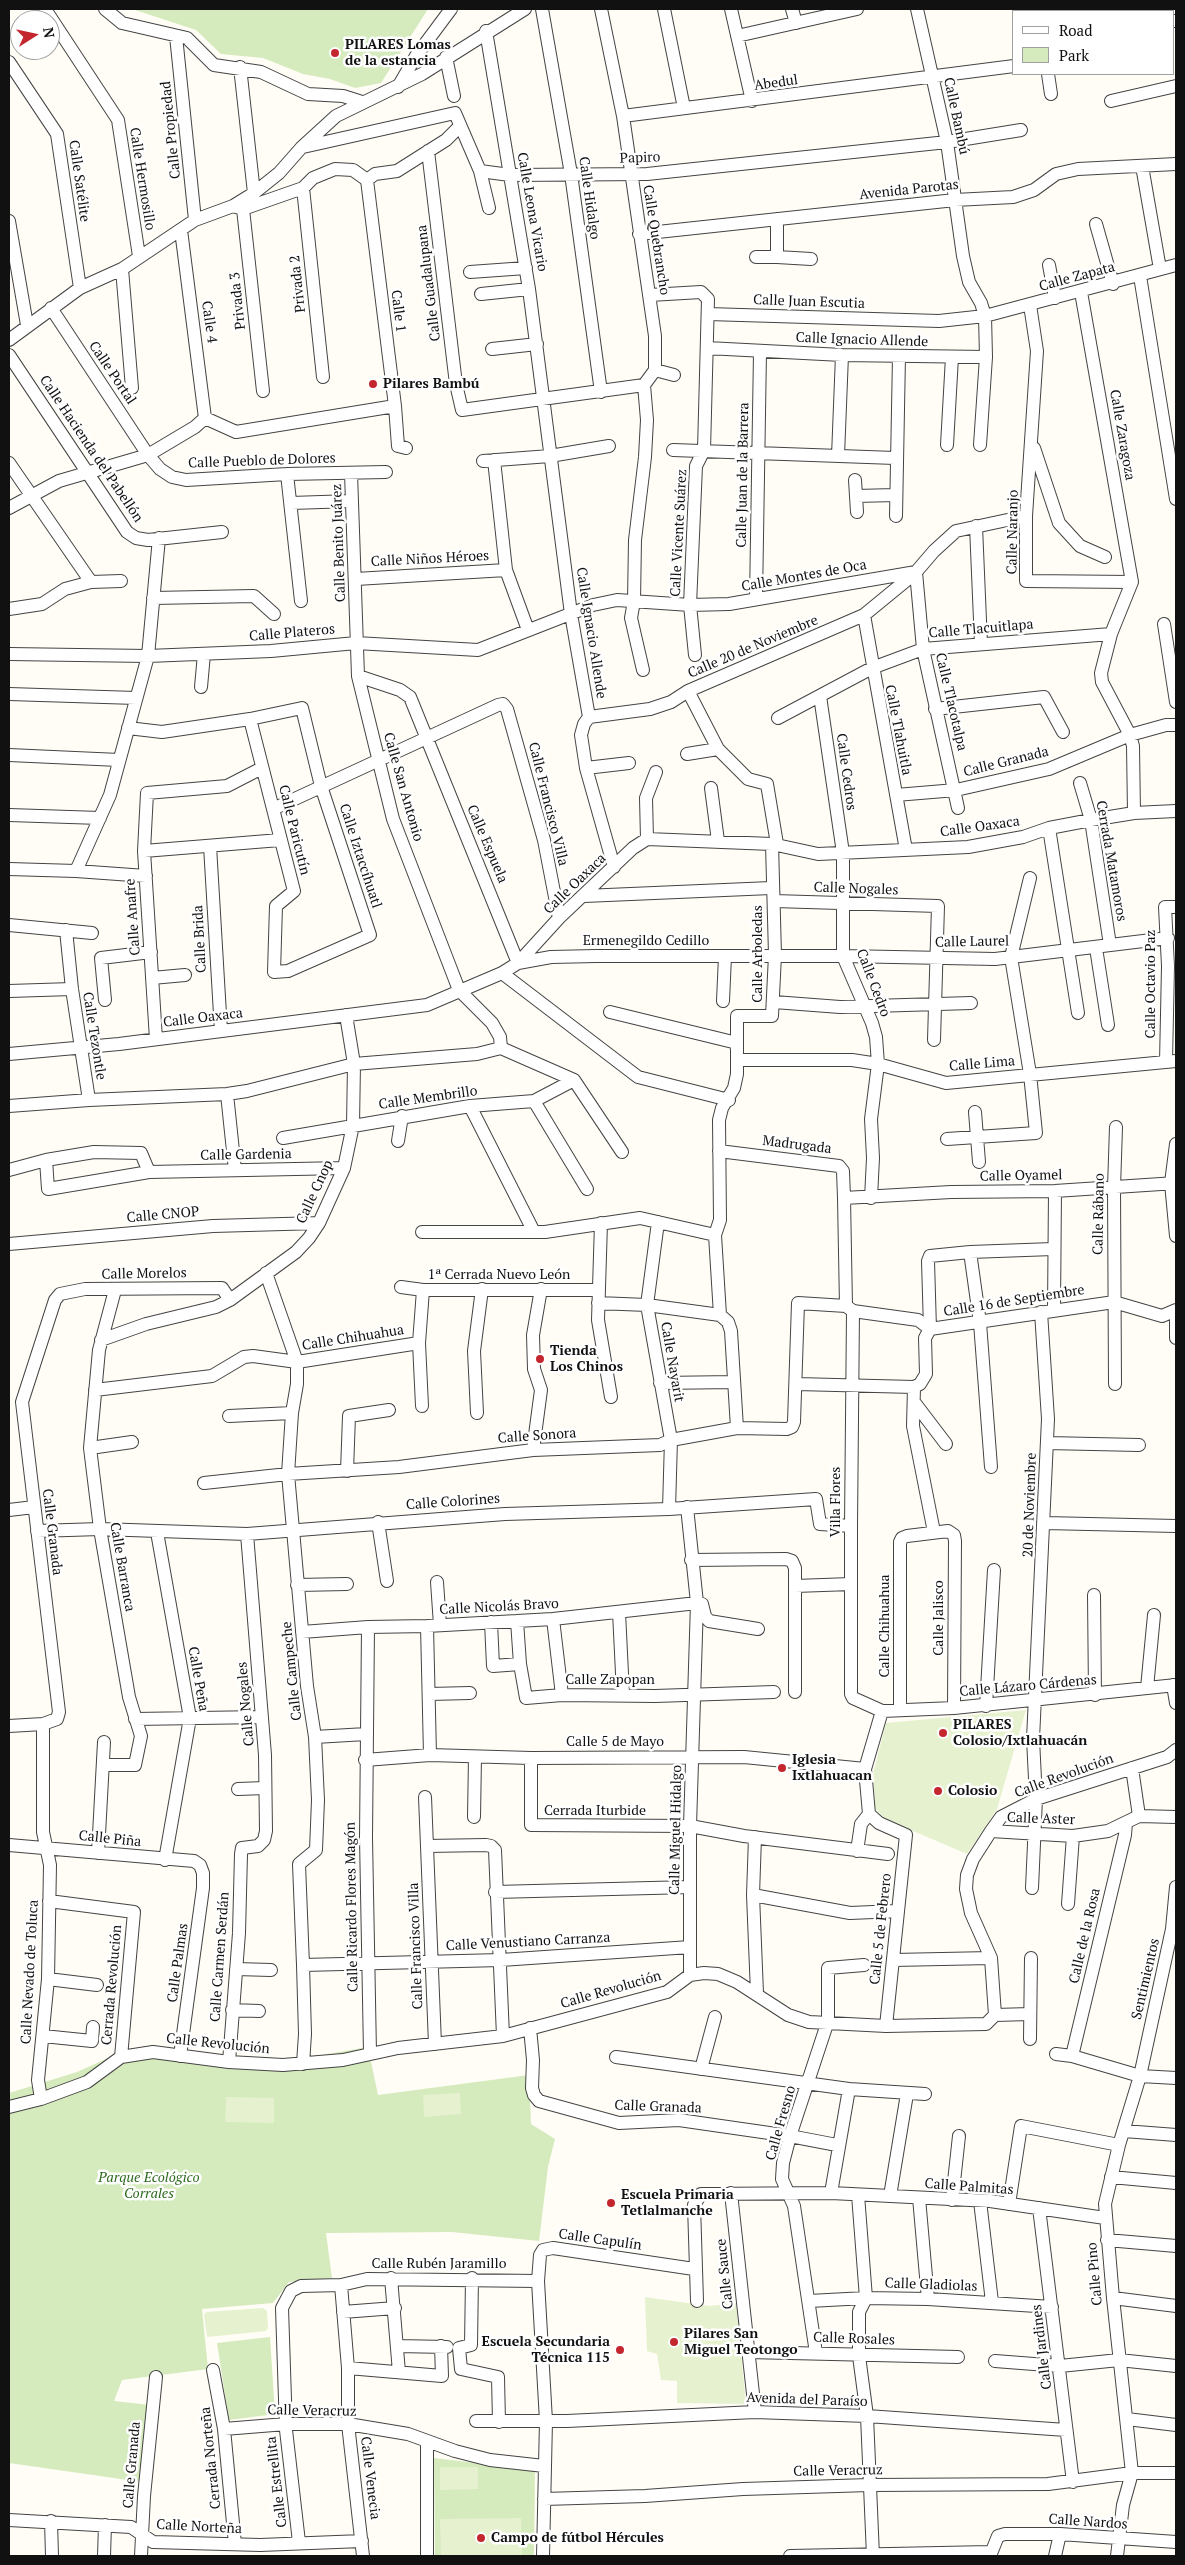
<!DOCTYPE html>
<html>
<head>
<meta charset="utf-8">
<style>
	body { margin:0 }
	#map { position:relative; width:1185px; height:2565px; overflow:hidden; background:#fffdf5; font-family:"PT Serif",serif }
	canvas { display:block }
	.frame { position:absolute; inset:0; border:10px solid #111; pointer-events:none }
	.legend { position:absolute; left:1012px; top:10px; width:162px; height:65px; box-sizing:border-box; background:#fff; border:1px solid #a0a0a0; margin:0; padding:6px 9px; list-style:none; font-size:15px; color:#111 }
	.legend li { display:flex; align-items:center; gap:10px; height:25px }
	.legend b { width:25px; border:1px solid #a0a0a0 }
	.north { position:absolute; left:10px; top:10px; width:50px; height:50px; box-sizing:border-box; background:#fff; border:1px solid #a0a0a0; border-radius:50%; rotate:80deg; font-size:14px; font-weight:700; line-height:20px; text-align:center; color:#111 }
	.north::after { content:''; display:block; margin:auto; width:18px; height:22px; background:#c4262e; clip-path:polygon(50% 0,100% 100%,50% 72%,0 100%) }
</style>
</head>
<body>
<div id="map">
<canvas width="1185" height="2565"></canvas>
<div class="frame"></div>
<ul class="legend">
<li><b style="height:6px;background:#fff"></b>Road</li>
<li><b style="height:14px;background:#d5ebbd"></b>Park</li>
</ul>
<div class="north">N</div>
</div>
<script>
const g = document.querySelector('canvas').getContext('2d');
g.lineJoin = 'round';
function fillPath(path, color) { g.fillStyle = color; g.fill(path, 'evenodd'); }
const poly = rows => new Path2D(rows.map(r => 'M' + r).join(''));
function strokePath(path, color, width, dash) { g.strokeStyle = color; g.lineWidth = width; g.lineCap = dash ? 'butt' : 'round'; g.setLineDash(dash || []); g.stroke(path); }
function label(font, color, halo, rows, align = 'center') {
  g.font = font + ' "PT Serif",serif'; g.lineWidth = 5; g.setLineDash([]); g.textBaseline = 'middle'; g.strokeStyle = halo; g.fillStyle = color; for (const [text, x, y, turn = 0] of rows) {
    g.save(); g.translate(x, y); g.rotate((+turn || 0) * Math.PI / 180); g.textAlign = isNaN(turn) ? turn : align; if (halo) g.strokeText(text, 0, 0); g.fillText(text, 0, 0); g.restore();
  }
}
fillPath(poly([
	[132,9,428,9,381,83,355,88,330,79,303,74,263,58,221,54,196,30],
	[368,2047,378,2095,529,2075,531,2124,555,2139,548,2167,539,2241,452,2232,326,2233,332,2278,289,2282,273,2303,202,2309,208,2369,122,2380,114,2401,150,2405,142,2482,9,2463,9,2093,77,2072,121,2052,299,2059],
	[270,2337,275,2414,229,2420,217,2343],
	[434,2458,535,2470,534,2556,435,2556]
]), '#d5ebbd');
fillPath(poly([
	[1026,1710,997,1809,967,1854,885,1819,875,1808,873,1774,886,1723],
	[460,2093,461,2114,424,2117,423,2095],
	[226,2097,274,2098,274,2123,225,2122],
	[645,2297,709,2306,736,2303,746,2404,677,2403,677,2381,661,2380,657,2354,647,2351],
	[263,2308,267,2311,268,2328,266,2331,207,2337,204,2315,206,2312],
	[440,2467,478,2467,478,2489,440,2490],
	[521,2518,522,2556,441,2556,440,2519]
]), '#e6f2cf');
const minor = poly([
	[45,9,118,120,139,256],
	[105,9,122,23,187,38,214,65,261,72,308,94,343,96,362,102],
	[542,9,571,174,601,392],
	[664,9,684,108],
	[731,9,752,101],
	[792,9,796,23],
	[917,9,947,142,963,256,969,282,981,303,985,316,986,357,980,445],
	[1174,21,1176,21],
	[486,31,529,289,571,614,589,717,584,724,581,735,586,768,614,867],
	[176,36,195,220],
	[737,36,857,9],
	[446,57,454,96],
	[9,62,57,134,80,288],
	[240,67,254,193],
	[1048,74,1051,94],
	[398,87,416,56,451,9],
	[1111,101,1176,86],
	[623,116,1014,66],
	[303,147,455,113,480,171,489,208],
	[428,151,456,384,462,410,644,385,655,370,655,336,623,116,601,9],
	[1142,166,1160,269],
	[480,171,510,175,647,174,947,142,1021,130],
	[367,180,395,406,398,446,406,448],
	[303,188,323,377],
	[233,206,243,209,303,188,313,178,335,169,353,170,367,180,375,174,397,171,446,140,460,126],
	[243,209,263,391],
	[777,219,777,257,811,259],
	[9,221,27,325],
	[1096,224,1113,284],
	[181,230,205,418],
	[639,234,955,200,1013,197,1034,190,1056,174,1078,169,1176,164],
	[756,257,777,257],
	[1049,265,1055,298],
	[122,269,132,388],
	[470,272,526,268],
	[1140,276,1176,499],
	[1081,292,1132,582],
	[481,294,529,289],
	[650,295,701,292,708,299,704,450,696,466,690,605,695,655],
	[1030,305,1037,351,1026,516,1026,581,1132,582],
	[51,308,148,455,160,469,172,477,186,480,287,474,386,472],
	[708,314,939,321,985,316,1176,265],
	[9,340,80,288,122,269,195,220,233,206,254,193,279,173,301,148,336,116,422,74,525,9],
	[707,348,842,355,986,357],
	[492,349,537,344],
	[9,355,127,532,136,538,148,540,222,532],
	[655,370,674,375],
	[947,445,952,357],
	[1034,448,1059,523,1080,546,1105,557],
	[673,450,895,458],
	[838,456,842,355],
	[494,460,506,570,528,630],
	[483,461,550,456,609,446],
	[9,463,91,582],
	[351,473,358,676,393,819,459,990,492,1023,500,1037,501,1048,574,1080],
	[287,474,301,601],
	[855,480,856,496],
	[291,503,352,501],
	[9,508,59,481,148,455,195,427,205,418,236,432,395,406],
	[857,512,856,496,895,495],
	[896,516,899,356],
	[976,526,981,644],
	[916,572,923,649,958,808],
	[356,579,506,570],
	[1132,582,1111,634,1101,673,1102,682,1130,735,1133,746,1134,813],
	[153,598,254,596,274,614],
	[756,599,760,352],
	[9,609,42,604,65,589,91,582,121,581],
	[864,615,906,850],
	[1164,624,1176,702],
	[9,654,148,656,271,651,356,643,478,650,593,605,617,600,690,605,729,604,916,572,934,551,956,531,1026,516],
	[643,670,631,618,634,601,635,540,645,457,647,420,644,385],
	[358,676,400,690,410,697,518,963],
	[201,687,204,654],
	[688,691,718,749,748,779,767,784,777,844],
	[9,694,136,698],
	[820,696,843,853,843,956,872,1023,876,1037,878,1064,871,1119,873,1158,871,1198],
	[935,709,1044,697,1063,732],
	[589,717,650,709,671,702,688,691,864,615,914,574],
	[778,718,872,668,923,649,1111,634],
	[128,728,162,732,250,719,302,708,321,786,370,935,288,971,274,972,276,906,294,891,250,719],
	[687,754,718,749],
	[9,755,119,760],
	[586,768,629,763],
	[1080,783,1091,820,1110,945],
	[711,788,718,841],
	[896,795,956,790,1049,769,1130,735,1166,725,1176,725],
	[273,809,498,705,503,704,507,709,544,840,559,918],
	[9,815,100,818],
	[1049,828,1078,1013],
	[647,839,646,798,656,772],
	[210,846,221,1031],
	[144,851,280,840],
	[9,869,76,871,146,876],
	[76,871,110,795,148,656,159,538],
	[584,896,771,888],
	[774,901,938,906,934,1040],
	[9,925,92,933],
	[66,930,72,989,89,1100],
	[1096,948,1108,1025],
	[518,963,551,957,596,956,843,956,995,959,1168,938],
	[502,973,638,1077,729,1100],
	[152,978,185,975],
	[9,991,72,989],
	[105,1000,101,958,151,952],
	[723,1001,725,956],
	[774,1002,840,1007,971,1003],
	[610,1012,737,1043],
	[156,1039,144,851,147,793,227,786,262,768],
	[9,1054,119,1044,427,1005,502,973,518,963,559,918,633,848,647,839,772,844,818,854,968,847,1023,837,1049,828,1091,820,1134,813,1176,811],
	[737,1060,852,1060,878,1064,946,1083,1176,1061],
	[1166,1062,1168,966,1165,907,1176,907],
	[574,1080,622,1152],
	[227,1094,235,1170],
	[534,1101,587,1189],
	[9,1106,89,1100,227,1094,247,1091,354,1064,477,1054,501,1048],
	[470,1106,534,1232],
	[975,1112,979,1162],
	[283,1138,470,1106,534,1101,574,1080],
	[947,1139,1036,1133,1030,1074,1011,957,1030,878],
	[398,1141,402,1116],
	[1176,1144,1171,1183,1176,1236],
	[719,1151,839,1166,843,1171,844,1198,846,1306],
	[46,1160,94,1152,141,1153,149,1172],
	[9,1170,46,1160,48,1189,149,1172,344,1168],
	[844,1198,951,1192,1055,1191,1176,1183],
	[658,1222,647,1305,671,1440,669,1509],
	[601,1223,598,1320,611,1397],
	[422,1232,545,1232,640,1218,715,1235],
	[9,1244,213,1226,319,1223],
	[970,1252,980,1323,991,1467],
	[266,1273,297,1362,297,1384,292,1413,288,1474,307,1686,315,1737,318,1800,316,1850,299,1864,303,1965,305,2034,303,2064],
	[401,1287,423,1290,597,1290],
	[598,1303,647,1305,720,1315],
	[1054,1309,1055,1191],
	[853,1311,851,1526,851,1694,853,1698,882,1711,954,1708,1176,1685],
	[1176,1314,1176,1338],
	[101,1340,146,1324,216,1307,230,1300,296,1252,309,1238,319,1223,344,1168,353,1125,354,1064,346,1015],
	[660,1383,734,1382],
	[797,1384,914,1387,920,1384,926,1374,925,1338,930,1329,928,1261,930,1256,970,1252,1053,1249],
	[1115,1384,1114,1188,1116,1127],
	[914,1387,913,1426,934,1532],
	[95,1390,212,1376,244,1357,253,1356,297,1362,419,1343],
	[914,1402,946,1444],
	[422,1406,419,1343,423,1290],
	[477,1413,474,1351,482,1289],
	[229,1416,292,1413],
	[737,1428,731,1331,728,1322,720,1315,715,1235,720,1220,719,1120,722,1108,734,1088,737,1074,737,1016,772,1016,775,955,772,844],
	[1047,1443,1139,1445],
	[90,1448,132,1442],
	[533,1450,541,1390,534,1369,533,1335,541,1289],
	[347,1471,349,1416,389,1410],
	[204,1483,288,1474,399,1467,533,1450,660,1445,671,1440,737,1428,787,1429,792,1427,794,1422,798,1303,846,1306,853,1311,918,1320,930,1329,1114,1302,1162,1316,1176,1310],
	[687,1507,697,1603,690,1826,690,1975],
	[9,1510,34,1507],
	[378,1522,387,1581],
	[1045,1523,1176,1526],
	[37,1531,100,1529,247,1534,505,1514,669,1509,816,1499,820,1524,851,1526],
	[157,1532,190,1718,165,1860],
	[691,1560,786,1559,792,1561,795,1568,795,1586,851,1584],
	[437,1582,440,1625],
	[297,1585,347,1584],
	[795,1586,795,1692],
	[1094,1595,1095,1695],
	[619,1612,623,1694],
	[553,1619,562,1695],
	[517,1621,520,1664,526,1698,562,1695,655,1696,774,1692],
	[491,1622,493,1666,520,1664],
	[427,1626,430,1755],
	[368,1627,366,1838,370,2053],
	[302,1632,368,1627,427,1626,553,1619,697,1603,702,1604,705,1616,709,1621,758,1629],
	[1173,1685,1176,1703],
	[1147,1688,1154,1615],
	[429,1694,470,1693],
	[986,1706,994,1570],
	[900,1710,900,1542,902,1538,907,1536,948,1531,954,1535,955,1541,954,1708],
	[135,1719,262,1717],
	[9,1726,43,1724,57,1719,59,1712,22,1402,55,1300,60,1294,85,1289,222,1288,230,1300],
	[315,1737,366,1734],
	[531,1758,531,1825,690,1826,744,1836,888,1854],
	[365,1760,430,1755,531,1758,744,1757,865,1769],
	[103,1765,135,1765,141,1736,129,1697,100,1529,90,1448,99,1350,115,1290],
	[1132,1768,1139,1816],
	[238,1789,265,1788],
	[425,1797,435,2044],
	[869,1814,879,1823,906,1835,886,2026],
	[474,1817,475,1757],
	[991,1831,1073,1836,1108,1831,1139,1816,1176,1817],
	[755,1837,753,1895,757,1993],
	[9,1845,194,1861,200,1865,203,1873,203,1888,180,2056],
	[427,1846,486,1845,491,1846,495,1850,503,2036],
	[857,1851,861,1824,869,1814,865,1769,882,1711],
	[98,1853,104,1742],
	[1032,1888,1036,1799,1033,1739,1048,1419,1041,1312],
	[495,1892,690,1887],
	[753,1895,850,1913,897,1911],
	[49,1901,134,1912,121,2057],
	[1068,1904,1073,1836],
	[893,1960,991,1958],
	[303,1965,501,1960,690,1947],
	[236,1969,271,1970],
	[48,1979,97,1985],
	[232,2010,259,2011],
	[995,2015,1030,2014],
	[530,2028,533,2060,532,2088,534,2095,539,2101,619,2123,679,2120,790,2136,837,2145],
	[43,2036,92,2041,93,2027],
	[1030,2039,1031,1958],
	[1056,2054,1072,2056,1140,2076,1176,2078],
	[1072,2056,1125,1835,1126,1823],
	[616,2057,849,2089,925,2094],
	[229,2062,239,1933,241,1854,242,1848,258,1846,264,1840,266,1831,265,1755,247,1534],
	[701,2069,715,2017],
	[41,2099,38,2080,48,1979,50,1865,43,1832,43,1724],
	[9,2107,41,2099,87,2082,121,2057,153,2052,229,2062,283,2065,343,2060,398,2048,503,2036,667,1992,690,1975,704,1973,718,1974,737,1982,788,2015,809,2022,886,2026,986,2024,995,2015,991,1958,971,1913,966,1889,967,1875,973,1859,991,1831,1001,1817,1036,1799,1167,1757,1176,1750],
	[1124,2131,1176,2135],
	[1111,2177,1176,2183],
	[731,2193,755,2412],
	[831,2193,849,2089],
	[858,2195,866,2298,859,2312,859,2356,867,2416,873,2556],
	[890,2196,907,2094],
	[919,2198,928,2299],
	[952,2200,959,2136],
	[980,2201,992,2302],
	[1009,2204,1021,2126,1119,2145],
	[1039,2208,1073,2482],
	[1107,2240,1176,2246],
	[391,2278,399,2372],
	[472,2278,471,2345,459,2348,461,2369,498,2377,499,2422],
	[341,2285,348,2368,348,2424,363,2556],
	[1113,2298,1176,2306],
	[697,2301,694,2205,701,2194,831,2193,990,2201,1105,2218],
	[809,2301,866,2298,928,2299,1052,2307],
	[343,2312,395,2308],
	[397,2346,447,2347],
	[748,2352,958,2357],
	[816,2353,794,2206,782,2179,783,2163,790,2136,828,2021,828,1968,864,1965],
	[995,2361,1060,2366,1119,2360,1176,2366],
	[348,2368,442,2376,441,2346],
	[213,2370,224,2429,235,2544],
	[1127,2419,1176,2425],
	[476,2421,567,2421,755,2412,867,2416,1066,2430],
	[224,2429,286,2424,348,2424,408,2434,455,2451,490,2460,544,2466],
	[544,2499,645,2496,743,2489,869,2485,1048,2484,1132,2473,1176,2473],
	[9,2520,131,2527,153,2542,260,2545,362,2541],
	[51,2521,52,2556],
	[299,2542,286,2430,282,2308,291,2291,301,2286,341,2285,367,2279,538,2281],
	[104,2556,105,2525],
	[141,2556,144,2496,156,2377],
	[427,2556,427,2441],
	[543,2556,546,2421,538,2281,540,2255,543,2250,553,2248,694,2269],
	[790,2556,990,2552],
	[990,2556,998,2536,1005,2534,1060,2534,1176,2542],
	[1055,2556,1060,2534],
	[1117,2556,1123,2505,1132,2473,1113,2298,1105,2204,1119,2145,1140,2076,1172,1929,1176,1887]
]);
strokePath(minor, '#444', 14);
strokePath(minor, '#fff', 12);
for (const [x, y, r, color] of [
	[335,53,5,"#c4262e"],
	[373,384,5,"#c4262e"],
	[540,1359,5,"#c4262e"],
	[943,1733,5,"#c4262e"],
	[782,1768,5,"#c4262e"],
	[938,1791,5,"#c4262e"],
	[611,2203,5,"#c4262e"],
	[674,2342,5,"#c4262e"],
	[620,2350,5,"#c4262e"],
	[481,2538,5,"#c4262e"]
]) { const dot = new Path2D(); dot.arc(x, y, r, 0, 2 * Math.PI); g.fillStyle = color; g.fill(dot); strokePath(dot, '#fff', 2); }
label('bold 14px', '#111', '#fff', [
	["PILARES Lomas",345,45],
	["de la estancia",345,61],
	["Pilares Bambú",383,384],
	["Tienda",550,1351],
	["Los Chinos",550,1367],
	["PILARES",953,1725],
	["Colosio/Ixtlahuacán",953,1741],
	["Iglesia",792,1760],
	["Ixtlahuacan",792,1776],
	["Colosio",948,1791],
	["Escuela Primaria",621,2195],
	["Tetlalmanche",621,2211],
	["Pilares San",684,2334],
	["Miguel Teotongo",684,2350],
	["Escuela Secundaria",610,2342,"right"],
	["Técnica 115",610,2358,"right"],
	["Campo de fútbol Hércules",491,2538]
], 'left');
label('14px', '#111', '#fff', [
	["Abedul",776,83,-8],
	["Calle Bambú",956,116,78],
	["Calle Propiedad",171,130,-96],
	["Papiro",640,158,-2],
	["Calle Hermosillo",142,179,81],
	["Calle Satélite",79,181,82],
	["Avenida Parotas",909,190,-6],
	["Calle Hidalgo",589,198,82],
	["Calle Leona Vicario",532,212,80],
	["Calle Quebrancho",656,240,81],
	["Calle Zapata",1077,277,-15],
	["Calle Guadalupana",429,283,-97],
	["Privada 2",298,284,-96],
	["Privada 3",238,301,-96],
	["Calle Juan Escutia",809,302,2],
	["Calle 1",398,311,83],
	["Calle 4",209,322,82],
	["Calle Ignacio Allende",862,340,2],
	["Calle Portal",112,373,56],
	["Calle Zaragoza",1122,435,80],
	["Calle Hacienda del Pabellón",91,449,56],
	["Calle Pueblo de Dolores",262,461,-2],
	["Calle Juan de la Barrera",743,475,-89],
	["Calle Naranjo",1013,532,-89],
	["Calle Vicente Suárez",679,533,-87],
	["Calle Benito Juárez",339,543,-92],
	["Calle Niños Héroes",430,559,-3],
	["Calle Montes de Oca",804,576,-10],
	["Calle Tlacuitlapa",981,629,-5],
	["Calle Plateros",292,633,-5],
	["Calle Ignacio Allende",591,633,81],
	["Calle 20 de Noviembre",753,647,-23],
	["Calle Tlacotalpa",951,702,77],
	["Calle Tlahuitla",898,730,79],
	["Calle Granada",1006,762,-14],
	["Calle Cedros",846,772,82],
	["Calle San Antonio",403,787,74],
	["Calle Francisco Villa",548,804,76],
	["Calle Oaxaca",980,827,-8],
	["Calle Paricutín",294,830,76],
	["Calle Espuela",487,844,67],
	["Calle Iztaccíhuatl",360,856,72],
	["Cerrada Matamoros",1111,861,80],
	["Calle Oaxaca",575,884,-44],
	["Calle Nogales",856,889,2],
	["Calle Anafre",133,917,-94],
	["Calle Brida",200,939,-93],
	["Ermenegildo Cedillo",646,941],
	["Calle Laurel",972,942,-1],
	["Calle Arboledas",758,954,-90],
	["Calle Cedro",873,983,69],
	["Calle Octavio Paz",1151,984,-90],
	["Calle Oaxaca",203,1018,-7],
	["Calle Tezontle",94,1036,81],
	["Calle Lima",982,1064,-5],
	["Calle Membrillo",428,1098,-8],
	["Madrugada",797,1145,7],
	["Calle Gardenia",246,1155,-1],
	["Calle Oyamel",1021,1176,-1],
	["Calle Cnop",315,1192,-65],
	["Calle Rábano",1099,1214,-89],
	["Calle CNOP",163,1215,-5],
	["Calle Morelos",144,1274,-1],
	["1ª Cerrada Nuevo León",499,1275],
	["Calle 16 de Septiembre",1014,1301,-9],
	["Calle Chihuahua",353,1338,-9],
	["Calle Nayarit",672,1362,80],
	["Calle Sonora",537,1436,-4],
	["Calle Colorines",453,1502,-4],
	["Villa Flores",836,1502,-90],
	["20 de Noviembre",1030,1505,-88],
	["Calle Granada",52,1532,83],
	["Calle Barranca",122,1567,80],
	["Calle Nicolás Bravo",499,1607,-3],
	["Calle Jalisco",939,1618,-90],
	["Calle Chihuahua",885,1626,-90],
	["Calle Campeche",292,1671,-96],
	["Calle Peña",198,1679,80],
	["Calle Zapopan",610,1680],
	["Calle Lázaro Cárdenas",1028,1686,-5],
	["Calle Nogales",246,1704,-95],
	["Calle 5 de Mayo",615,1742],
	["Calle Revolución",1064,1776,-20],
	["Cerrada Iturbide",595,1811],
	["Calle Aster",1041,1819,2],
	["Calle Miguel Hidalgo",676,1830,-89],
	["Calle Piña",110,1839,6],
	["Calle Ricardo Flores Magón",352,1907,-91],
	["Calle 5 de Febrero",881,1929,-84],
	["Calle de la Rosa",1085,1936,-77],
	["Calle Venustiano Carranza",528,1942,-3],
	["Calle Francisco Villa",416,1946,-92],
	["Calle Carmen Serdán",220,1957,-86],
	["Calle Palmas",178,1963,-82],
	["Calle Nevado de Toluca",30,1972,-87],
	["Sentimientos",1146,1979,-77],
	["Cerrada Revolución",112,1985,-85],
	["Calle Revolución",611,1990,-16],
	["Calle Revolución",218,2044,6],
	["Calle Granada",658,2107,2],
	["Calle Fresno",781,2123,-74],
	["Calle Palmitas",969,2187,4],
	["Calle Capulín",600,2240,8],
	["Calle Rubén Jaramillo",439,2264],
	["Calle Sauce",725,2274,-96],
	["Calle Pino",1095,2274,-95],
	["Calle Gladiolas",931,2285,2],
	["Calle Rosales",854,2339,2],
	["Calle Jardines",1042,2347,-97],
	["Avenida del Paraíso",807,2400,2],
	["Calle Veracruz",312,2411,1],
	["Cerrada Norteña",211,2458,-96],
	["Calle Granada",132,2465,-85],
	["Calle Veracruz",838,2471,-1],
	["Calle Venecia",370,2478,83],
	["Calle Estrellita",277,2482,-97],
	["Calle Nardos",1088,2522,4],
	["Calle Norteña",199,2527,3]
]);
label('italic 14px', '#2f6b1f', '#fff', [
	["Parque Ecológico",149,2178],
	["Corrales",149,2194]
]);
</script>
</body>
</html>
